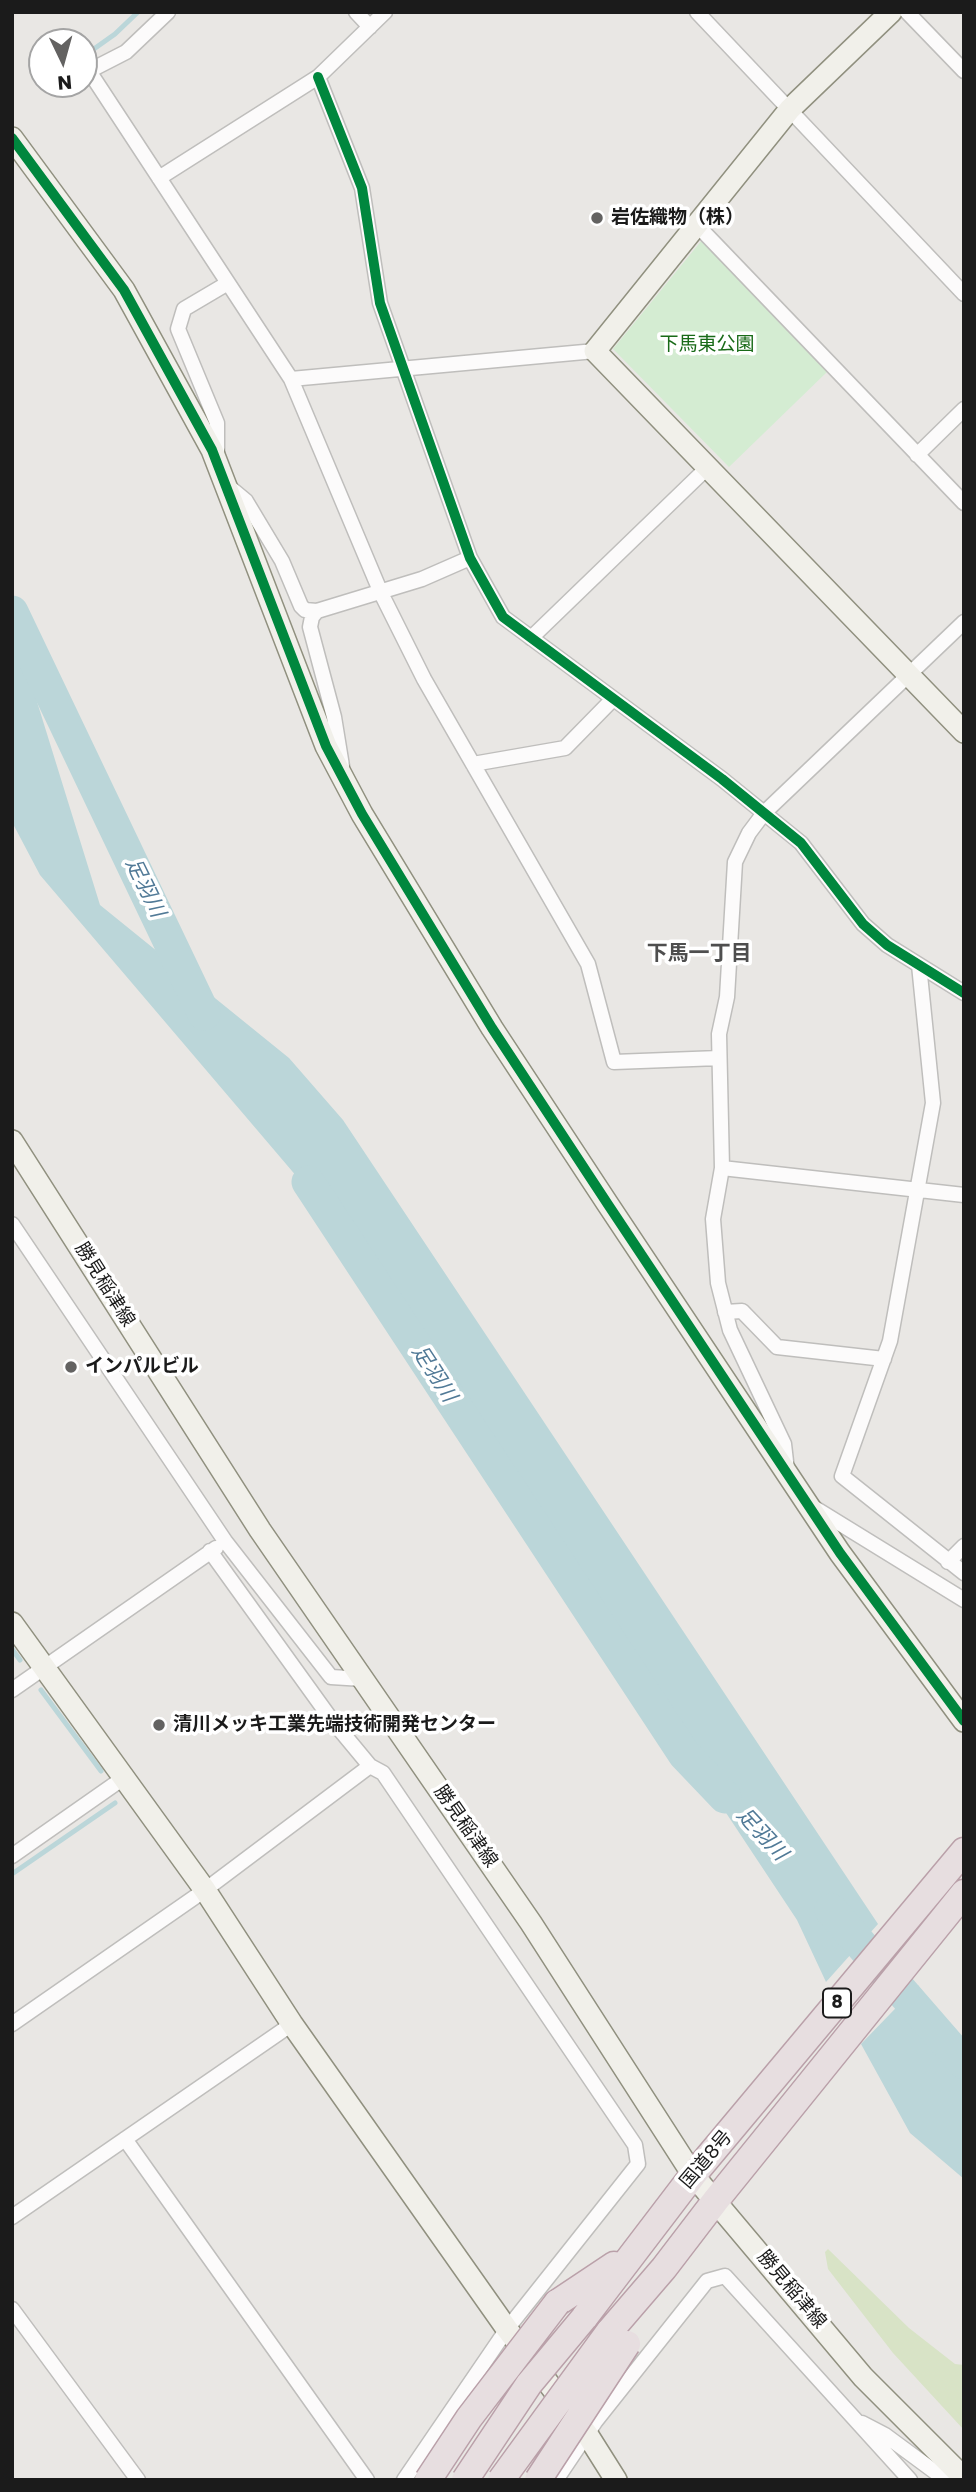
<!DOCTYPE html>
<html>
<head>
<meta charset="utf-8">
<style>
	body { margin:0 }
	#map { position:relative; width:976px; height:2492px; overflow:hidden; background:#e9e7e4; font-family:Poppins,sans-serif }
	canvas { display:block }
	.frame { position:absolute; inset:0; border:14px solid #1b1b1b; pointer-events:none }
	.north { position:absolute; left:28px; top:28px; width:70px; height:70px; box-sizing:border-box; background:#fff; border:2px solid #a4a4a4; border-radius:50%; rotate:175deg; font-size:19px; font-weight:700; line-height:28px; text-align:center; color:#1b1b1b }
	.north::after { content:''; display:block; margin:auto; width:24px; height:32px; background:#636261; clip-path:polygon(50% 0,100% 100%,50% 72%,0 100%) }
</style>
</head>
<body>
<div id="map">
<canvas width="976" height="2492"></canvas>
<div class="frame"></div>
<div class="north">N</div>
</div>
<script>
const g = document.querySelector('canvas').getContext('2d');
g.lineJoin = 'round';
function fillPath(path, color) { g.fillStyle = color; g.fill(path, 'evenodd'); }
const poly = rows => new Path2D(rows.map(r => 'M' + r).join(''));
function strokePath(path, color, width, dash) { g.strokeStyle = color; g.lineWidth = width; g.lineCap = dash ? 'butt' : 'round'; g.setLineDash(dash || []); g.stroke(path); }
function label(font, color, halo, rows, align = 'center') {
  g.font = font + ' Poppins,"Noto Sans JP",sans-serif'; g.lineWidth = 7; g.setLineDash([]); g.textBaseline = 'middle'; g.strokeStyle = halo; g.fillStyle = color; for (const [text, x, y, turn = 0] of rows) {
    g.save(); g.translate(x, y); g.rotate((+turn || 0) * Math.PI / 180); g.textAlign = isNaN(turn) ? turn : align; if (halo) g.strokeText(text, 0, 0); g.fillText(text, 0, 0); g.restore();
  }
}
fillPath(poly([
	[828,2249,909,2328,955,2364,964,2365,964,2430,893,2353,828,2269,825,2252]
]), '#d8e3c6');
fillPath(poly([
	[702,240,828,371,729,467,613,349]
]), '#d4ecd2');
fillPath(poly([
	[12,621,100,905,289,1058,343,1120,878,1924,826,1982,797,1920,332,1218,40,875,12,822],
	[918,1985,964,2048,964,2179,910,2133,861,2044]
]), '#bbd6d9');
strokePath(poly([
	[84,56,115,34,138,12],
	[12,1649,20,1660],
	[41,1690,101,1771],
	[12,1874,115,1803]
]), '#bbd6d9', 5);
strokePath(poly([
	[12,612,204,1014],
	[308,1182,684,1754,725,1797],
	[831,1910,964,2063]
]), '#bbd6d9', 33);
const street = poly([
	[168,12,126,52,89,71,291,379,381,593,424,679,588,964,614,1062,719,1058],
	[356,12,370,27],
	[697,12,964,294],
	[907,12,964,71],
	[318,77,362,188,380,303,470,558,503,617,722,779,801,843,863,924,887,945,964,993],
	[159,178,318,77,385,12],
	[696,224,964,503],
	[291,379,595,351],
	[917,455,964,409],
	[217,457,217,423,178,329,184,309,228,283],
	[228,486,246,501,282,561,301,606,305,610,317,611],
	[531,638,708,467],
	[473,764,565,748,613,699],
	[342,766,334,717,310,627,312,617,317,611,422,579,470,558],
	[919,965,933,1103,890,1341,842,1476,964,1573],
	[722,1168,964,1195],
	[12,1224,225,1541,331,1677,363,1679],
	[725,1312,742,1311,777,1347,884,1359],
	[787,1470,784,1444,730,1330,718,1283,713,1219,722,1168,719,1034,727,997,735,862,749,833,764,813,964,622],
	[813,1507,964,1600],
	[210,1551,331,1719,370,1766,383,1773,635,2145,638,2164,507,2329,404,2480],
	[948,1562,964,1546],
	[12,1690,216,1548],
	[12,1856,122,1779],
	[12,2024,205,1890,370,1766],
	[125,2139,367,2480],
	[12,2217,292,2024],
	[12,2309,138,2480],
	[862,2423,885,2435,946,2480],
	[556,2480,595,2422,707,2281,725,2276,910,2480]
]);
const secondary = poly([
	[891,12,790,109,595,351,964,732],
	[12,138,124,290,212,450,326,746,362,814,492,1028,607,1203,840,1553,964,1721],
	[12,1141,260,1530,531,1923,693,2175,863,2377,964,2478],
	[12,1623,205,1890,292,2024,507,2329,587,2434,616,2480]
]);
const highway = poly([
	[557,2303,614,2265],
	[584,2318,693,2175,964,1851],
	[609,2332,664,2268,716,2200,964,1893]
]);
strokePath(street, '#bfbebc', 17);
strokePath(secondary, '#90907f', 24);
strokePath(highway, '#baa0a9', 29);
strokePath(street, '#fcfbfb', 14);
strokePath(secondary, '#f1f0ea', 21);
strokePath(highway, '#e7dee0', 26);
const highwayBridge = poly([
	[428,2480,469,2418,557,2303],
	[465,2480,529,2384,584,2318],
	[501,2480,609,2332],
	[538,2480,627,2344]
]);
strokePath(highwayBridge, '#baa0a9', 29, []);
strokePath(highwayBridge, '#e7dee0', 26);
strokePath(poly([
	[318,77,362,188,380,303,470,558,503,617,722,779,801,843,863,924,887,945,964,993],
	[12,138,124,290,212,450,326,746,362,814,492,1028,607,1203,840,1553,964,1721]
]), '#00873e', 10);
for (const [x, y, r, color] of [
	[597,218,7,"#636261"],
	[71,1367,7,"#636261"],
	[159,1725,7,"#636261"]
]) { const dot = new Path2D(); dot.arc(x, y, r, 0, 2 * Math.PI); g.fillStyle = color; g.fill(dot); strokePath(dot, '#fff', 2.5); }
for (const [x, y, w] of [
	[837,2003,28]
]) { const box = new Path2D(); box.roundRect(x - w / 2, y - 14.5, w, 29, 5); g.fillStyle = '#fff'; g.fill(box); strokePath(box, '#1b1b1b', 2); }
label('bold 18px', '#1b1b1b', null, [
	["8",837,2003]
]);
label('bold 19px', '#1b1b1b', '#fff', [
	["岩佐織物（株）",611,218],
	["インパルビル",85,1367],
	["清川メッキ工業先端技術開発センター",173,1725]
], 'left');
label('19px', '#196a18', '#fff', [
	["下馬東公園",707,345]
]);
label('19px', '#1b1b1b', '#fff', [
	["勝見稲津線",104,1285,58],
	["勝見稲津線",465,1827,55],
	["国道8号",707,2160,-50],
	["勝見稲津線",791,2290,50]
]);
label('italic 21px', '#517a97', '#fff', [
	["足羽川",144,888,64],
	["足羽川",433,1374,57],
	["足羽川",761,1835,47]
]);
label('bold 21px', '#4e4e4e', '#fff', [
	["下馬一丁目",699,955]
]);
</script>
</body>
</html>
